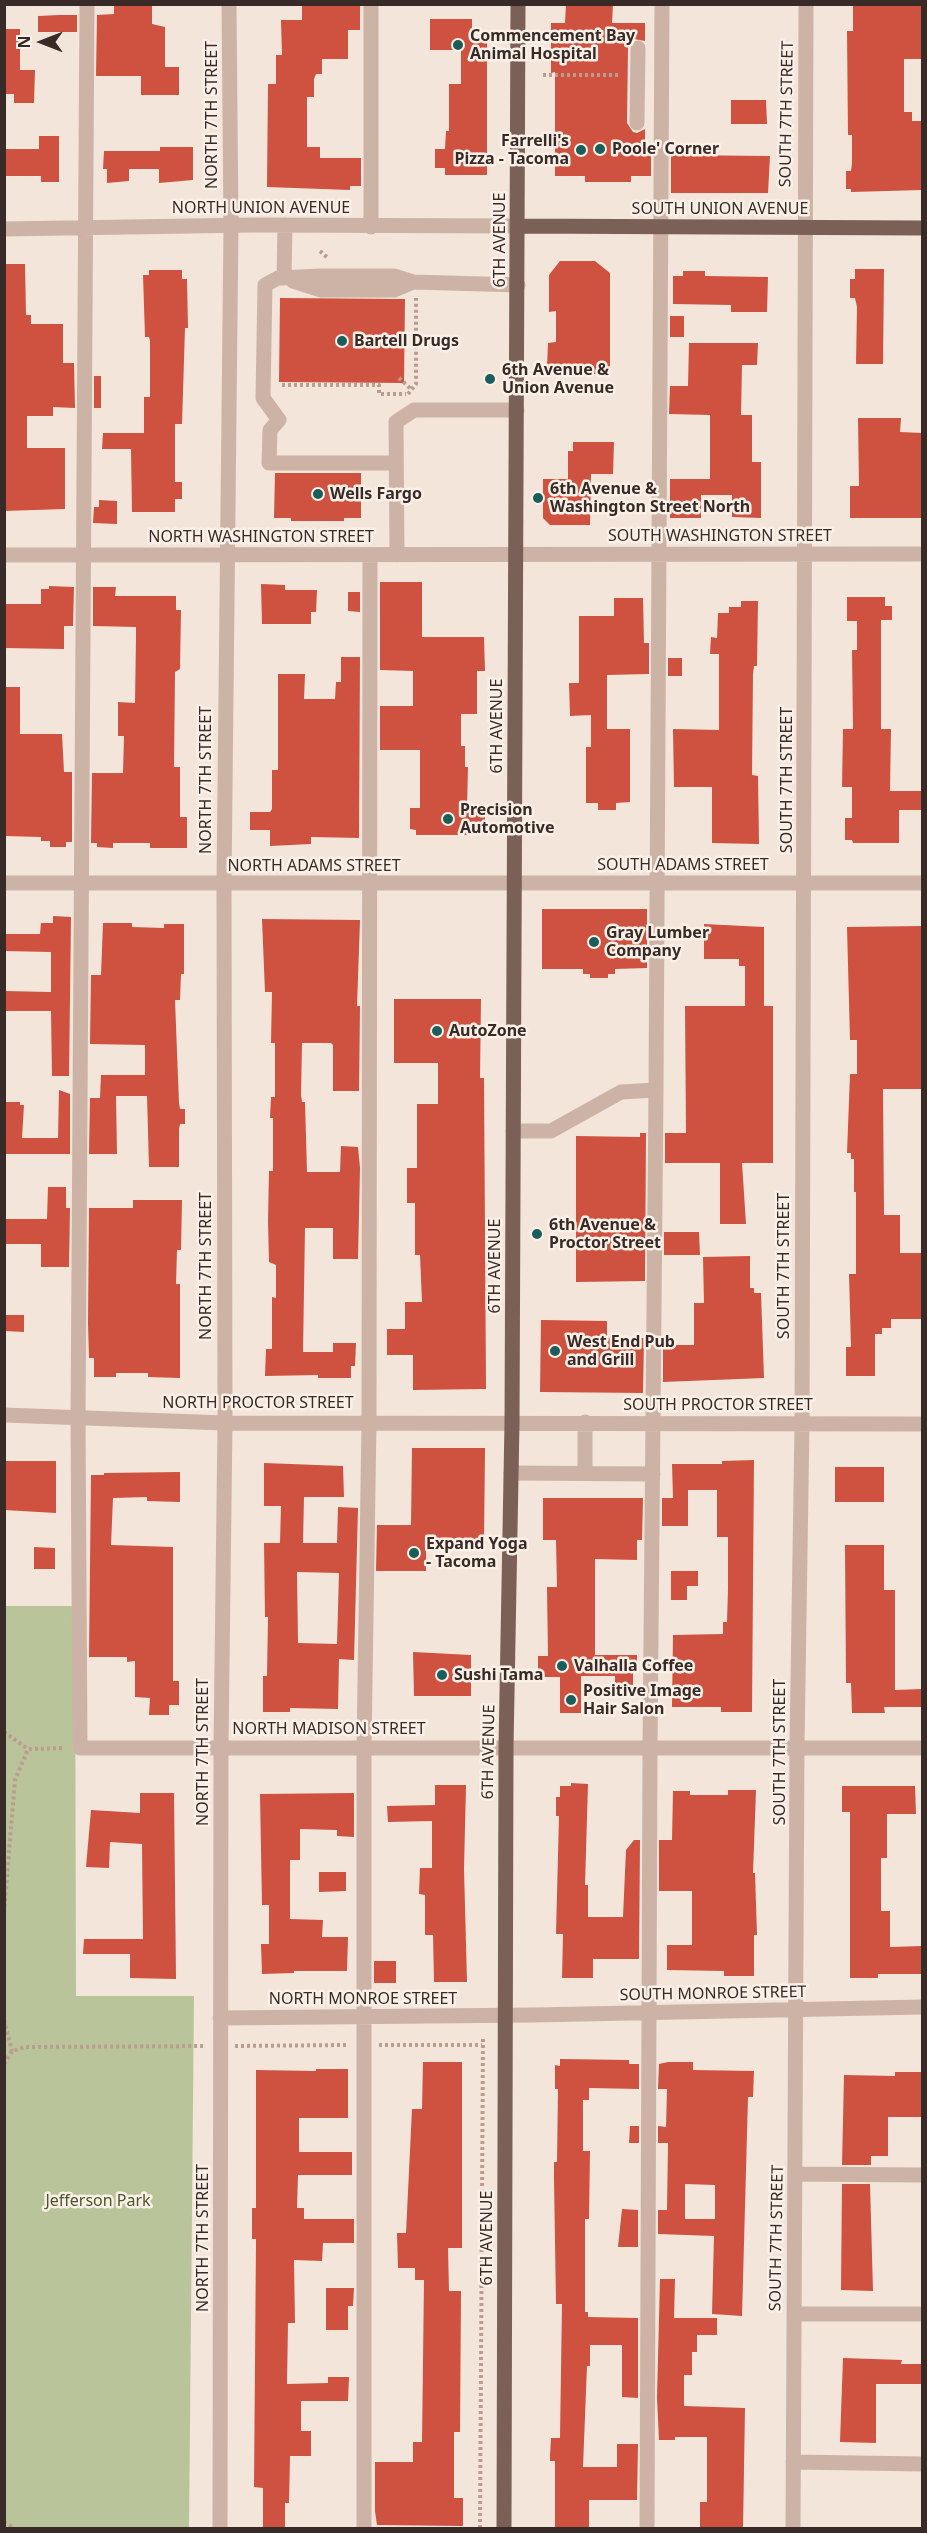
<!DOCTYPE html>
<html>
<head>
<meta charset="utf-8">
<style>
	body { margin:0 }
	#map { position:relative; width:927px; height:2533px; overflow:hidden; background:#f4e5db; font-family:"Noto Sans",sans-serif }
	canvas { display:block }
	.frame { position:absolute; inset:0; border:6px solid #382b27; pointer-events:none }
	.north { position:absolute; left:12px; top:12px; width:60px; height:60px; -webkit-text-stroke:4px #fbf0e8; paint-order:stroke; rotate:270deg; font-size:16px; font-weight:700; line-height:24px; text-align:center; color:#382b27 }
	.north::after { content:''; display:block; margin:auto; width:21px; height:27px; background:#382b27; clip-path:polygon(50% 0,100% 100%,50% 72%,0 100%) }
</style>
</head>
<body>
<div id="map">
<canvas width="927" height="2533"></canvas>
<div class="frame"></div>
<div class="north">N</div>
</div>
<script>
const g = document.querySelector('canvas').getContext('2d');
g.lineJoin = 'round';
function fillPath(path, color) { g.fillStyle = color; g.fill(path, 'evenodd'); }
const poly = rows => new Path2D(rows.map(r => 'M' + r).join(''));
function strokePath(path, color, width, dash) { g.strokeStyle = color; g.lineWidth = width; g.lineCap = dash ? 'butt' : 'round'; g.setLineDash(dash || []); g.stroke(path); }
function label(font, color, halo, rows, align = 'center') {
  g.font = font + ' "Noto Sans",sans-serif'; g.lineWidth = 5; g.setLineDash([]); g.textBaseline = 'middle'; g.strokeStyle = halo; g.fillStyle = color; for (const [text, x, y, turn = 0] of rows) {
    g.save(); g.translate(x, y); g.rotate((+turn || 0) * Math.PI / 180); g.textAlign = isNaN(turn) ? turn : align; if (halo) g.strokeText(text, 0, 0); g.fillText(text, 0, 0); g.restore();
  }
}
fillPath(poly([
	[4,1606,75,1606,76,1996,194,1996,189,2528,5,2528]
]), '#bac49a');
fillPath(poly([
	[114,4,152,4,152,24,165,27,165,67,179,67,179,95,141,95,141,76,96,76,97,15,114,14],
	[302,4,360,4,360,30,348,30,348,59,322,59,322,74,316,74,314,79,314,97,307,97,307,147,320,147,320,158,361,158,361,186,350,186,350,190,267,187,268,84,276,84,276,55,282,55,281,20,302,20],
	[566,4,613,4,612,23,645,23,645,41,634,39,628,47,627,123,633,132,637,133,645,129,645,155,651,155,651,176,631,176,631,182,585,182,585,176,555,176,555,72,551,73,551,23,565,23],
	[853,4,922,4,922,59,904,59,904,112,912,112,912,121,922,121,922,190,851,192,851,189,846,189,846,171,851,171,852,163,852,135,848,135,847,31,853,31],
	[59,15,77,15,77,32,38,32,38,16],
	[430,19,472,19,472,40,487,40,487,175,445,175,445,168,435,168,435,149,445,149,446,131,449,131,449,84,461,84,461,50,430,50],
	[4,29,20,29,20,70,35,70,34,103,14,103,14,94,4,94],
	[731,100,766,100,767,124,731,124],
	[39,136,59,136,59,182,41,182,41,176,4,176,4,149,39,149],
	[160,147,193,147,193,180,159,183,159,169,129,169,129,181,107,183,107,169,103,169,104,151,160,151],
	[671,155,770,156,768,193,671,193],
	[560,261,595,261,610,273,610,367,604,374,555,374,547,367,548,343,556,342,556,311,549,312,549,275],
	[4,264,25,264,26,315,31,315,31,324,63,324,63,363,74,363,75,408,53,407,53,416,27,416,27,448,65,448,65,509,4,511],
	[855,269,884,269,883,364,856,364,857,307,855,298,850,298,850,279,855,279],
	[149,270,182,270,182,279,187,279,188,328,185,328,182,424,175,424,175,482,182,482,182,499,175,499,175,512,132,512,131,449,102,449,103,433,144,433,144,397,150,397,150,341,149,337,145,337,143,275,149,275],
	[683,271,705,271,705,276,768,277,767,312,731,312,731,305,673,304,673,276,683,276],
	[280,298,405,299,404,383,279,382],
	[670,316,684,316,684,337,670,337],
	[689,343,758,343,757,365,742,365,741,415,752,415,752,462,761,462,761,518,732,517,732,495,701,495,701,518,670,518,670,479,710,479,710,415,669,414,670,386,688,386],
	[94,376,101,376,101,408,94,408],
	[858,418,901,418,900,432,922,433,922,518,850,518,850,486,859,486],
	[573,442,614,442,613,474,591,474,590,525,550,525,543,518,543,479,568,479,568,451,573,451],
	[275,473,361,473,361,518,344,518,344,521,291,521,291,518,274,518],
	[99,500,117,501,117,524,93,523,94,507,99,507],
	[380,582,422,582,422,637,484,637,485,671,477,671,477,714,461,714,461,746,465,746,465,767,468,767,467,808,485,808,485,835,416,835,416,830,410,829,410,808,420,808,420,750,380,750,380,706,413,706,413,671,380,670],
	[261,584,285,585,285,590,317,590,316,612,311,612,311,624,262,624],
	[49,586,74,587,73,626,64,626,64,649,4,648,4,604,41,604,41,589,49,589],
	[93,587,116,587,115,596,176,596,176,610,181,610,180,669,175,672,174,767,180,767,180,817,187,817,187,848,150,848,150,843,113,843,113,848,97,847,97,843,91,843,92,773,123,773,124,736,118,736,118,702,135,703,136,638,136,627,93,626],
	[348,592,360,592,360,612,348,611],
	[847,597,885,597,885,606,892,606,892,620,881,620,881,729,891,729,890,791,922,791,922,810,899,810,899,843,853,843,852,840,845,840,845,818,852,818,852,787,842,787,843,729,853,729,852,650,857,650,857,621,847,621],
	[614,598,643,598,644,643,649,643,649,674,607,675,607,729,630,729,630,802,616,803,616,810,598,810,598,803,586,803,586,747,591,747,591,715,570,716,569,683,579,683,579,616,614,616],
	[741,601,758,601,757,666,754,666,753,674,752,775,758,776,759,844,712,843,712,787,674,787,673,729,719,730,719,654,710,654,711,637,717,638,718,613,729,613,729,607,741,607],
	[341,657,360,657,359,838,311,837,311,844,270,846,270,830,250,830,250,812,270,812,272,809,272,770,278,770,278,674,305,674,304,699,335,699,336,682,341,682],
	[668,658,682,658,682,676,668,676],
	[4,687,20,687,20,734,62,734,64,772,72,772,72,842,66,842,66,847,50,847,50,841,41,841,41,837,4,836],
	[542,909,647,909,647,968,615,969,615,974,608,974,608,978,590,978,590,974,583,974,583,969,542,969],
	[53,916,71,917,69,1076,52,1076,51,1011,4,1011,4,991,51,992,51,952,4,951,4,934,40,934,41,923,53,923],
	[262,919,360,920,357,1006,360,1006,359,1091,333,1091,333,1045,331,1043,302,1043,301,1095,302,1102,305,1102,307,1172,340,1172,341,1146,358,1147,360,1168,358,1259,333,1259,333,1228,305,1228,303,1352,333,1352,333,1343,356,1343,355,1366,351,1366,351,1378,318,1378,318,1375,265,1376,266,1349,272,1349,272,1297,276,1298,276,1265,269,1262,268,1221,269,1171,273,1171,273,1118,270,1118,271,1097,275,1097,275,1043,271,1043,272,992,265,992],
	[103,923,132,923,132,927,164,928,164,924,184,924,184,974,181,974,180,1000,175,1000,179,1103,180,1109,185,1109,185,1124,180,1124,179,1129,179,1167,149,1167,147,1096,116,1096,117,1154,89,1154,90,1098,100,1098,101,1075,145,1075,145,1045,90,1044,91,975,101,975],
	[704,924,764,927,764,1006,773,1006,773,1163,742,1163,746,1224,720,1224,720,1163,665,1163,665,1133,686,1133,685,1006,745,1006,745,966,739,966,739,959,704,959],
	[922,926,922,1089,883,1089,884,1215,900,1215,900,1253,922,1253,922,1319,891,1319,891,1328,882,1328,882,1334,875,1334,875,1376,846,1376,846,1347,851,1347,849,1274,856,1274,856,1192,854,1192,854,1159,851,1159,851,1153,847,1153,850,1074,857,1074,857,1040,850,1040,847,927],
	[394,999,481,999,480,1078,484,1078,486,1389,413,1390,413,1355,387,1355,387,1329,405,1329,405,1302,422,1302,420,1255,415,1255,415,1203,407,1203,407,1168,417,1168,417,1104,438,1104,438,1063,394,1063],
	[59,1090,70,1094,70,1154,4,1154,4,1102,20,1102,20,1105,24,1105,22,1138,58,1138],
	[640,1133,646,1133,645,1281,576,1282,576,1136,640,1137],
	[48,1187,66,1187,66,1208,70,1208,69,1267,41,1267,41,1244,4,1244,4,1219,47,1219],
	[133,1200,182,1200,181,1250,177,1250,176,1284,180,1284,180,1378,148,1377,148,1373,116,1373,116,1377,94,1377,94,1358,89,1358,88,1323,89,1208,133,1208],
	[664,1232,699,1232,700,1255,664,1255],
	[750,1256,750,1288,754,1288,754,1293,761,1293,764,1378,663,1382,663,1345,694,1345,694,1303,704,1303,703,1257],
	[4,1315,24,1315,24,1332,4,1331],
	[541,1320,607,1321,607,1338,644,1338,643,1393,540,1392],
	[412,1448,485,1448,484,1541,426,1540,426,1571,376,1571,377,1525,411,1525],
	[754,1460,752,1712,721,1712,721,1707,672,1707,673,1635,723,1634,723,1622,727,1622,728,1589,728,1537,717,1537,717,1490,688,1490,688,1526,662,1526,662,1498,673,1498,672,1464,722,1464,722,1461],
	[4,1461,56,1461,56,1513,4,1510],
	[264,1463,343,1466,344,1497,304,1497,303,1543,337,1543,338,1507,358,1508,354,1660,339,1659,338,1709,290,1708,290,1712,263,1712,263,1676,267,1676,268,1617,265,1617,264,1543,280,1543,281,1506,264,1506],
	[297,1572,339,1573,337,1644,298,1643],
	[835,1467,884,1467,884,1502,835,1502],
	[180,1472,180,1502,147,1501,147,1497,113,1498,111,1545,173,1547,173,1681,179,1681,179,1705,169,1705,169,1715,149,1715,150,1698,135,1697,135,1661,127,1662,127,1657,89,1657,91,1475,104,1475,104,1473],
	[543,1498,643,1498,642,1540,637,1540,637,1560,595,1559,595,1655,637,1655,637,1673,633,1673,633,1696,615,1697,615,1676,581,1676,581,1713,560,1713,560,1677,538,1677,538,1656,548,1656,547,1587,557,1587,556,1540,543,1540],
	[845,1545,884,1545,884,1590,895,1590,895,1690,922,1689,922,1707,884,1707,885,1713,852,1713,851,1683,846,1683],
	[34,1547,55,1548,55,1569,34,1569],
	[671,1571,698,1571,698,1586,687,1586,687,1600,671,1600],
	[413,1652,471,1655,471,1696,414,1696],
	[571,1783,588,1784,585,1885,588,1885,588,1917,623,1917,626,1850,634,1840,640,1840,639,1959,593,1959,593,1978,562,1978,563,1934,556,1934,559,1816,556,1816,556,1797,560,1797,560,1786,571,1786],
	[435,1785,466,1785,464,1869,467,1982,434,1982,433,1935,425,1935,425,1895,419,1894,420,1868,432,1868,432,1821,388,1822,387,1806,435,1805],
	[842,1786,915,1786,916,1814,887,1814,887,1858,881,1858,881,1911,890,1911,890,1947,922,1946,922,1974,878,1974,878,1978,850,1978,850,1812,842,1812],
	[728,1790,756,1790,753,1873,755,1873,757,1935,754,1935,754,1976,724,1976,724,1971,667,1970,667,1945,692,1945,692,1891,659,1891,659,1840,672,1840,673,1791,690,1791,690,1795,728,1795],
	[140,1793,174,1793,176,1979,130,1978,130,1954,83,1954,84,1939,143,1939,142,1844,110,1842,109,1868,86,1867,91,1810,140,1813],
	[354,1793,354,1837,337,1836,337,1830,300,1829,300,1860,290,1860,290,1919,323,1920,322,1937,348,1937,347,1971,294,1971,294,1973,262,1974,261,1944,269,1944,269,1905,262,1905,260,1794],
	[319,1872,346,1872,346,1891,319,1892],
	[374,1961,396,1961,396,1983,374,1983],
	[560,2059,629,2060,629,2064,639,2064,639,2089,589,2088,589,2100,583,2100,583,2151,590,2151,589,2219,585,2219,585,2312,588,2312,588,2317,638,2318,638,2398,622,2397,622,2345,590,2345,590,2366,587,2366,583,2467,617,2467,617,2444,638,2444,637,2500,589,2500,589,2529,555,2529,555,2461,550,2461,550,2455,551,2438,560,2438,562,2304,556,2304,554,2179,554,2162,557,2162,558,2089,555,2089,555,2065,560,2066],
	[423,2062,462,2062,462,2248,448,2248,449,2291,461,2291,460,2432,454,2432,454,2498,463,2498,463,2526,377,2525,375,2511,375,2462,413,2462,413,2442,422,2442,424,2280,415,2280,415,2268,398,2268,397,2233,406,2233,412,2109,422,2109],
	[668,2062,693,2062,693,2070,754,2071,753,2097,748,2097,742,2316,712,2314,714,2236,658,2234,658,2210,667,2210,668,2143,658,2143,658,2126,666,2127,667,2089,658,2089,659,2064],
	[685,2184,715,2185,715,2219,685,2219],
	[316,2069,348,2069,348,2118,299,2118,299,2152,352,2152,352,2175,298,2175,297,2208,304,2208,304,2219,354,2219,354,2243,323,2243,322,2261,294,2260,295,2323,288,2323,287,2384,328,2383,328,2377,349,2377,348,2401,301,2401,301,2431,311,2431,311,2456,290,2456,289,2503,285,2503,285,2529,263,2529,263,2488,254,2487,256,2239,252,2239,252,2208,256,2208,256,2070,316,2071],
	[895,2072,921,2072,921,2117,888,2117,888,2156,871,2156,871,2165,842,2165,844,2075,895,2076],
	[630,2126,639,2126,639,2143,629,2143],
	[842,2184,870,2184,873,2291,841,2290],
	[622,2209,638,2210,638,2247,618,2247],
	[660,2279,675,2279,674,2318,717,2318,717,2335,697,2335,697,2352,692,2352,692,2375,684,2375,684,2406,745,2408,743,2529,700,2529,700,2502,707,2502,707,2437,675,2437,675,2440,659,2440,657,2398],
	[326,2288,354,2288,353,2306,348,2306,348,2330,326,2330],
	[843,2358,902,2360,901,2364,922,2364,922,2384,876,2384,876,2443,840,2442]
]), '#ce523f');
strokePath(poly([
	[543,75,621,75],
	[320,251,329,259],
	[399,378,411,389],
	[282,385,379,385,379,394,406,394],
	[408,394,416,384,416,298],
	[4,1732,28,1749],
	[4,1913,15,1780,28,1749,64,1748],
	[4,2020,12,2051],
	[379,2045,482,2045],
	[235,2046,347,2045],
	[4,2064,12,2051,25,2047,204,2046],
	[4,2522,14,2528],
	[480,2528,483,2039]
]), '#b99d90', 4, [3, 3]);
strokePath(poly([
	[87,4,78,1419,80,1748,922,1748],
	[637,123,638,48],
	[371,227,371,4],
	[4,229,253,225,517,226],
	[284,278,285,225],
	[293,281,321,290,394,290,413,282],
	[396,463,269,463,270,430,279,420,263,398,265,285,278,278,321,276,394,276,413,282,518,285],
	[4,555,922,554],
	[397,555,396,422,414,410,517,410],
	[4,883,922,883],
	[513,1131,551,1131,621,1092,656,1090],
	[4,1415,225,1423,922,1424],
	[511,1473,653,1474],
	[585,1473,585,1422],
	[220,2018,534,2015,922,2007],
	[795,2174,922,2175],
	[794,2314,922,2314],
	[793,2462,922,2464],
	[220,2528,221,1747,225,1423,224,884,231,225,229,4],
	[364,2528,364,1747,369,1422,370,555],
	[647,2528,650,1747,656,1090,662,4],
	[793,2528,797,1746,802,1424,806,4]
]), '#cdb3a6', 15);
strokePath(poly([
	[517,226,922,228],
	[504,2528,506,1747,512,1423,518,4]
]), '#7b6057', 15);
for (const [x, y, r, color] of [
	[458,45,6,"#1a5d5a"],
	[600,149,6,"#1a5d5a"],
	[581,150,6,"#1a5d5a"],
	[342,341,6,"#1a5d5a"],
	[490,379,6,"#1a5d5a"],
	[318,494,6,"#1a5d5a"],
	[538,498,6,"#1a5d5a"],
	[448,819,6,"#1a5d5a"],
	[594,942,6,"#1a5d5a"],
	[437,1031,6,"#1a5d5a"],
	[537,1234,6,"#1a5d5a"],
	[555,1351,6,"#1a5d5a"],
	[414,1553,6,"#1a5d5a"],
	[562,1666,6,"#1a5d5a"],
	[442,1675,6,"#1a5d5a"],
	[571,1700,6,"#1a5d5a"]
]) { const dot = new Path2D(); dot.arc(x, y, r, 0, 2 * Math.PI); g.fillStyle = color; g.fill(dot); strokePath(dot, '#fbf0e8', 2); }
label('bold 16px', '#382b27', '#fbf0e8', [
	["Commencement Bay",470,36],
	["Animal Hospital",470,54],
	["Farrelli's",569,141,"right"],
	["Pizza - Tacoma",569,159,"right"],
	["Poole' Corner",612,149],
	["Bartell Drugs",354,341],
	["6th Avenue &",502,370],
	["Union Avenue",502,388],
	["6th Avenue &",550,489],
	["Washington Street North",550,507],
	["Wells Fargo",330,494],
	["Precision",460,810],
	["Automotive",460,828],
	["Gray Lumber",606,933],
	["Company",606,951],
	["AutoZone",449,1031],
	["6th Avenue &",549,1225],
	["Proctor Street",549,1243],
	["West End Pub",567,1342],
	["and Grill",567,1360],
	["Expand Yoga",426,1544],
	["- Tacoma",426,1562],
	["Valhalla Coffee",574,1666],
	["Sushi Tama",454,1675],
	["Positive Image",583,1691],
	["Hair Salon",583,1709]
], 'left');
label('16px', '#382b27', '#fbf0e8', [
	["SOUTH 7TH STREET",787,114,-89],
	["NORTH 7TH STREET",212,115,-90],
	["NORTH UNION AVENUE",261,208],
	["SOUTH UNION AVENUE",720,209],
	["6TH AVENUE",500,240,-90],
	["SOUTH WASHINGTON STREET",720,536],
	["NORTH WASHINGTON STREET",261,537],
	["6TH AVENUE",497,726,-90],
	["NORTH 7TH STREET",206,780,-90],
	["SOUTH 7TH STREET",787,780,-90],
	["SOUTH ADAMS STREET",683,865],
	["NORTH ADAMS STREET",314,866],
	["NORTH 7TH STREET",206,1266,-90],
	["6TH AVENUE",495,1266,-90],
	["SOUTH 7TH STREET",784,1266,-90],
	["NORTH PROCTOR STREET",258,1403],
	["SOUTH PROCTOR STREET",718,1405],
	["NORTH MADISON STREET",329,1729],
	["NORTH 7TH STREET",203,1752,-90],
	["6TH AVENUE",489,1752,-89],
	["SOUTH 7TH STREET",780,1752,-90],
	["SOUTH MONROE STREET",713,1994,-1],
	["NORTH MONROE STREET",363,1999],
	["NORTH 7TH STREET",203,2238,-90],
	["6TH AVENUE",487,2238,-90],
	["SOUTH 7TH STREET",777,2238,-89]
]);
label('16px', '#4c5829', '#fbf0e8', [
	["Jefferson Park",98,2201]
]);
</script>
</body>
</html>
